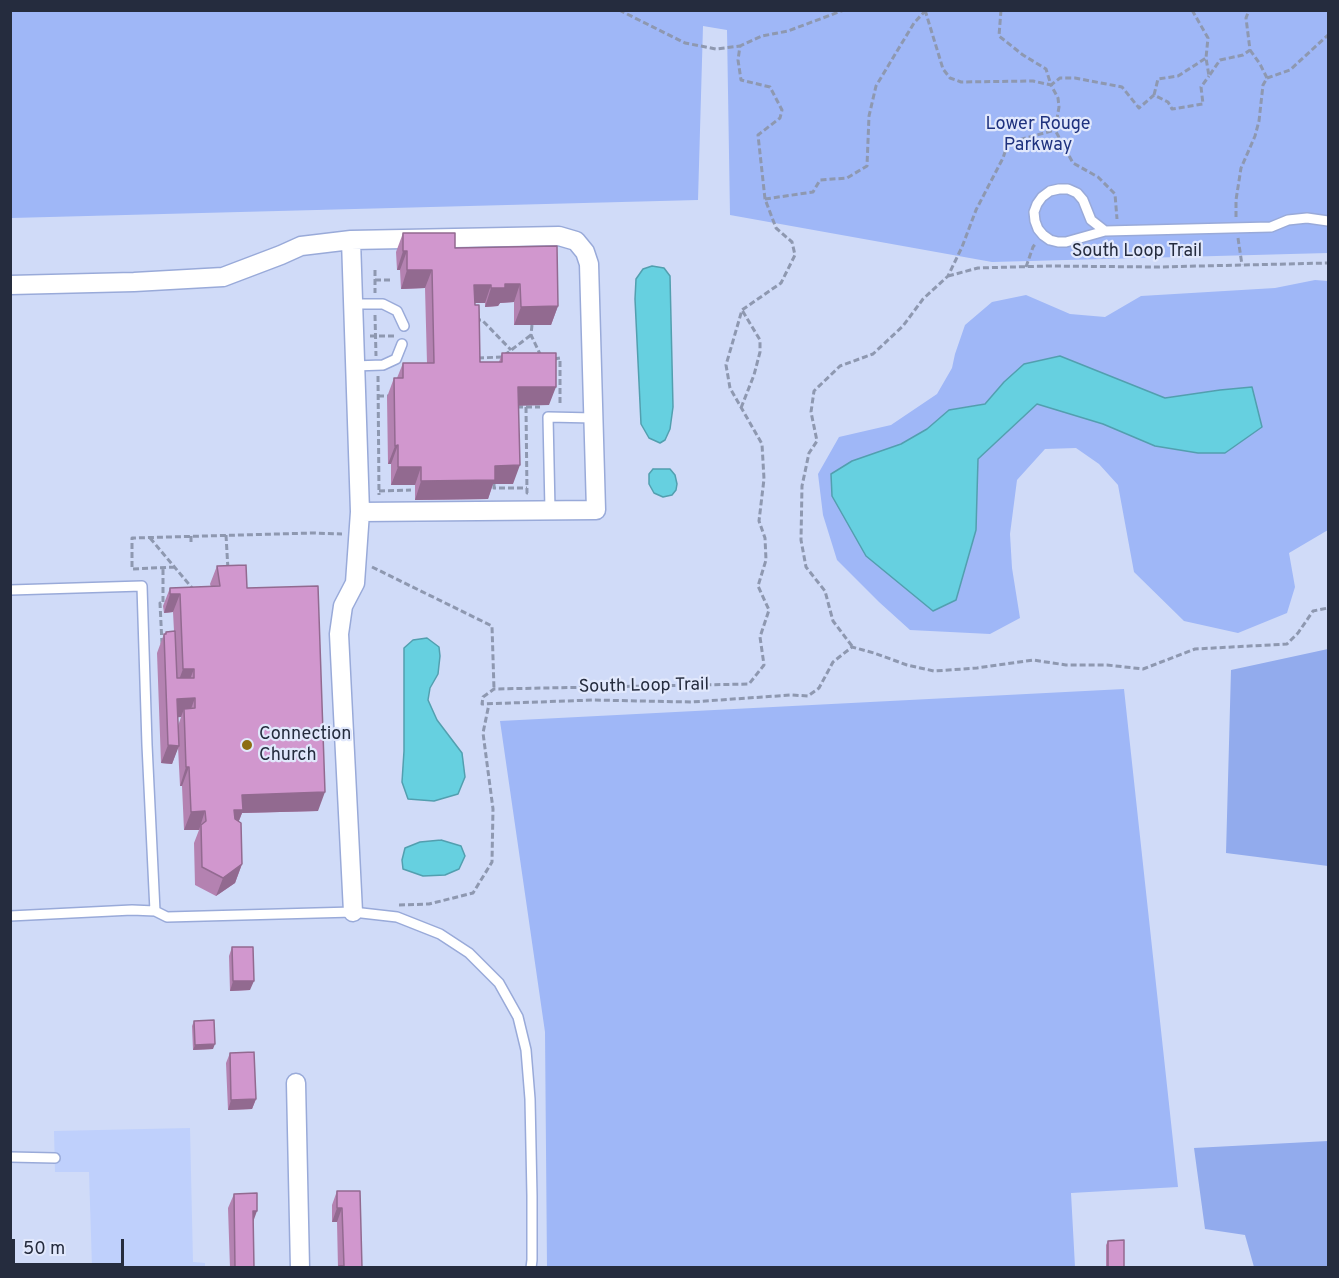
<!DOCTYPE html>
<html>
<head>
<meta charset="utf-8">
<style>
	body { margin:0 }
	#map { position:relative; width:1339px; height:1278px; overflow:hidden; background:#d0dbf8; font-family:Overpass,sans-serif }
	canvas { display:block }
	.frame { position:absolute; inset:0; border:12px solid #252c3e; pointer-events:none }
	.scale { position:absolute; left:12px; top:1239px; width:112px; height:27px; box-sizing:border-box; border:3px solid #252c3e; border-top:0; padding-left:8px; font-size:18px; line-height:21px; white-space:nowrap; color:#252c3e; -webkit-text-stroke:4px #e1e8fc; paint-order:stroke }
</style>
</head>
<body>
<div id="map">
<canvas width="1339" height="1278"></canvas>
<div class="frame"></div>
<div class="scale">50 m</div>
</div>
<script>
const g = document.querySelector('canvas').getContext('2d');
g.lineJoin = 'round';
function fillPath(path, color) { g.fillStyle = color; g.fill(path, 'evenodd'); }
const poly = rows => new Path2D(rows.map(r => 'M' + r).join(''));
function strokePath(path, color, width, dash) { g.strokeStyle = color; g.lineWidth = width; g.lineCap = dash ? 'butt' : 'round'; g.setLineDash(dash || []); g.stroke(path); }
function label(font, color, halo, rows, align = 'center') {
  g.font = font + ' Overpass,sans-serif'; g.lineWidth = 4.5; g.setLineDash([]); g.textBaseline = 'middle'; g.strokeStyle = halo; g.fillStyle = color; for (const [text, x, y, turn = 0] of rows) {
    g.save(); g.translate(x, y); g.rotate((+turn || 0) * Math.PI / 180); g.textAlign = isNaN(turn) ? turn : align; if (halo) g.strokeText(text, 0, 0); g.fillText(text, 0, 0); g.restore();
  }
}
fillPath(poly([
	[190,1128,193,1262,205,1263,205,1267,92,1267,89,1172,55,1172,54,1131]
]), '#bfd0fc');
fillPath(poly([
	[10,11,1328,11,1328,253,992,262,730,215,727,30,703,26,698,200,11,218],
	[1315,280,1328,281,1328,530,1289,553,1295,587,1287,613,1238,633,1184,621,1134,572,1118,485,1099,464,1076,448,1045,449,1017,480,1010,534,1012,568,1020,618,990,634,910,630,879,602,837,560,823,515,818,474,839,437,891,425,937,394,952,368,955,354,965,325,992,302,1026,295,1070,314,1105,317,1141,296,1275,288],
	[1060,356,1165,398,1220,390,1252,387,1155,446,1103,424,1037,404,978,459,843,515,832,496,852,461,901,444,927,429,949,410,985,404,1004,382],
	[1124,689,1178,1187,1071,1193,1075,1267,547,1267,545,1032,500,721]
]), '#9fb7f7');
fillPath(poly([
	[1328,649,1328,866,1226,853,1231,670],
	[1328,1141,1328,1267,1254,1267,1245,1235,1205,1229,1194,1148]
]), '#92abed');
const water = poly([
	[652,266,664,268,670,276,673,407,670,429,665,440,660,443,649,438,641,424,635,299,636,279,643,269,652,266],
	[1060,356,1165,398,1220,390,1252,387,1262,427,1225,453,1198,453,1155,446,1103,424,1037,404,978,459,976,530,956,600,933,611,866,556,832,496,831,474,852,461,901,444,927,429,949,410,985,404,1004,382,1024,364,1060,356],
	[653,469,670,469,675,475,677,484,676,490,672,495,663,497,654,493,649,484,649,474,653,469],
	[427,638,439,647,440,656,438,674,430,688,428,700,437,720,462,753,465,777,458,794,434,801,408,799,402,782,404,751,404,648,413,640,427,638],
	[441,840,461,846,465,856,459,869,445,875,423,876,403,869,402,860,405,848,420,842,441,840]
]);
fillPath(water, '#66d0e0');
strokePath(water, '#529faf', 1.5);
const lane = poly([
	[1059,189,1068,189,1077,193,1083,200,1091,220,1105,231,1066,242,1058,242,1050,240,1043,235,1038,229,1035,221,1034,212,1037,204,1042,197,1050,191,1059,189],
	[1105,231,1271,227,1288,220,1307,218,1328,221],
	[353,304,383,304,397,311,404,326],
	[354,366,383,365,396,359,402,344],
	[550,510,548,417,594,418],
	[10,590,142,586,147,745,155,911],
	[10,916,132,910,155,911,167,917,353,912,397,917,440,934,469,953,499,983,518,1017,526,1050,530,1099,532,1196,532,1260,531,1268],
	[10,1157,55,1158]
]);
const street = poly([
	[351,240,360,512],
	[10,285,134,282,223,277,281,255,301,246,351,240,559,236,576,241,585,252,589,264,596,510,360,512,355,583,343,606,339,634,353,912],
	[296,1083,300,1268]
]);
strokePath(lane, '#99aad9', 12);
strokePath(street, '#99aad9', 21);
strokePath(poly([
	[619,10,685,43,716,49,740,46],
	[925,10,943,69,950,78,961,82,1033,81,1051,85,1058,98,1059,107,1055,130,1073,163,1098,177,1115,194,1117,219],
	[926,10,914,23,876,86,869,116,867,166,847,178,820,180,813,192,765,199,776,228,792,242,795,255,781,283,742,310,726,365,730,388,762,444,764,479,759,521,765,538,766,560,758,586,769,610,760,637,764,665,749,684,494,689,483,697,482,704,594,700,691,702,791,695,808,696,819,688,833,662,852,647,874,653,907,665,934,671,977,668,1033,660,1066,665,1107,665,1143,669,1195,649,1287,644,1298,633,1313,611,1328,608],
	[1001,10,999,36,1023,55,1046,69,1051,85,1060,78,1075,78,1122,87,1139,108,1154,95,1168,102,1172,109,1203,104,1201,87,1209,76],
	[1192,10,1208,38,1206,58,1209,76,1220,60,1243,55,1250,50,1246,18,1249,10],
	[1250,50,1260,64,1267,78],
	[1154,95,1158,79,1178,76,1206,58],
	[765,199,758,135,780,118,782,110,770,87,741,80,738,60,740,46,762,36,788,31,844,10],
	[1236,217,1236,200,1241,168,1255,136,1259,121,1263,85,1267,78,1290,70,1328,35],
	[1238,238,1242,265],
	[1026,267,1033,247,1036,243],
	[375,270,375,293],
	[948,276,978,268,1048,266,1158,267,1328,263],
	[375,280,393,280],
	[375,315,376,356],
	[475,320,482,320,511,350],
	[532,325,531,335,540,354],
	[370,336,394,336],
	[478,358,502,357,531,335],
	[554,359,560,358,560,406],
	[378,376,379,495],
	[378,396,391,396],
	[517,407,540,407],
	[526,407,527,493,530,493],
	[741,408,754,375,760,352,760,340,742,310],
	[494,484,494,488,527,488],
	[379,491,411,490],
	[226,535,228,570],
	[191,536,191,543],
	[150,538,193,589],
	[175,567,132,569,132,538,314,533,342,534],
	[372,567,492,626,494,689],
	[162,644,160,603,163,603,163,568],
	[852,646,833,621,825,591,806,567,801,540,802,486,809,453,817,441,811,412,814,391,840,366,873,354,903,326,923,299,948,276,962,247,976,210,1003,158,1008,143,1055,130],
	[399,905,429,904,473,893,492,862,493,809,483,733,489,704]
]), '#8e98b0', 3, [6, 3]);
strokePath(lane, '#fff', 9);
strokePath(street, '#fff', 18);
fillPath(poly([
	[403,233,455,248,558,306,551,325,514,325,514,302,500,303,498,306,485,307,485,303,475,303,480,362,499,362,502,353,549,405,519,405,513,484,493,484,488,499,415,500,415,485,391,485,391,464,388,464,387,397,394,378,397,378,403,363,427,363,425,288,401,289,400,270,397,270,396,252],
	[217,566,247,588,318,811,242,813,239,821,242,864,235,883,216,896,195,885,194,843,199,830,184,830,182,786,180,786,178,747,172,764,161,763,157,653,164,634,166,634,166,632,174,631,173,612,164,613,163,606,170,588,211,587,210,584],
	[178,717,181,717,178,726],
	[232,947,250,990,230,991,229,956],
	[194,1021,213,1049,193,1050,192,1026],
	[230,1053,256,1099,252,1109,228,1110,226,1063],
	[337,1191,362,1268,338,1268,337,1222,332,1222,332,1205],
	[234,1194,253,1223,254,1268,230,1268,228,1208],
	[1108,1241,1124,1268,1106,1268,1106,1245]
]), '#b482b1');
fillPath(poly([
	[403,251,407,251,400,270,397,270],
	[407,270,432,270,425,288,401,289],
	[505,284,520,284,514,302,500,303,498,306,485,307,491,288],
	[474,285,491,285,485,303,468,303],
	[558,306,551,325,514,325,521,307],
	[518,387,556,387,549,405,512,406],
	[398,445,391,464,388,464,395,446],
	[520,465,513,484,493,484,488,499,415,500,421,481,495,466],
	[398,467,421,467,415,485,391,485],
	[170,594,180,594,173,612,164,613],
	[183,669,194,669,187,687,176,688],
	[195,698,188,717,184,709,181,717,170,718,177,699],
	[168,745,179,746,172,764,161,763],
	[186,767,189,767,182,786,180,786],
	[325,792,318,811,242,813,236,828,228,828,234,810,242,795],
	[205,811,199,830,184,830,191,812],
	[242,864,235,883,216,896,223,878],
	[233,981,254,981,250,990,230,991],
	[215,1044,213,1049,193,1050,195,1045],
	[256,1099,252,1109,228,1110,231,1100],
	[337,1208,342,1208,337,1222,332,1222],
	[253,1211,257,1211,252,1225]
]), '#926a90');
const building = poly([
	[403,233,455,233,455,248,557,246,558,306,521,307,520,284,505,284,505,288,491,288,491,285,474,285,475,305,479,305,480,362,502,362,502,353,556,353,556,387,518,387,520,465,495,466,495,480,421,481,421,467,398,467,398,445,395,446,394,378,403,378,403,363,434,363,432,270,407,270,407,251,403,251,403,233],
	[246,565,247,588,318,586,325,792,242,795,243,810,234,810,235,819,241,823,242,864,223,878,202,867,201,825,206,821,205,811,191,812,189,767,186,767,184,709,195,708,195,698,177,699,179,746,168,745,164,634,166,634,166,632,175,631,177,678,194,678,194,669,183,669,180,594,170,594,170,588,220,586,217,566,246,565],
	[232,947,253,947,254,981,233,981,232,947],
	[214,1020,215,1044,195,1045,194,1021,214,1020],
	[254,1052,256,1099,231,1100,230,1053,254,1052],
	[337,1191,360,1191,362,1268,339,1268,339,1266,344,1266,342,1208,337,1208,337,1191],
	[257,1193,257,1211,253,1211,254,1268,235,1268,234,1194,257,1193],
	[1124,1240,1124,1268,1108,1268,1108,1241,1124,1240]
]);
fillPath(building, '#d197ce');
strokePath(building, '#926a90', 1.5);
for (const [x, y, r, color] of [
	[247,745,6,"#8d6e11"]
]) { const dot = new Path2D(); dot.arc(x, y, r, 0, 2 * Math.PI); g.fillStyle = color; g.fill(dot); strokePath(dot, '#e1e8fc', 2); }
label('18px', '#1f327e', '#e1e8fc', [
	["Lower Rouge",1038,125],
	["Parkway",1038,146]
]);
label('18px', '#252c3e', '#e1e8fc', [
	["South Loop Trail",1137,252],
	["South Loop Trail",644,687,-1]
]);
label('18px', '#252c3e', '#e1e8fc', [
	["Connection",259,735],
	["Church",259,756]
], 'left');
</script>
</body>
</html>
